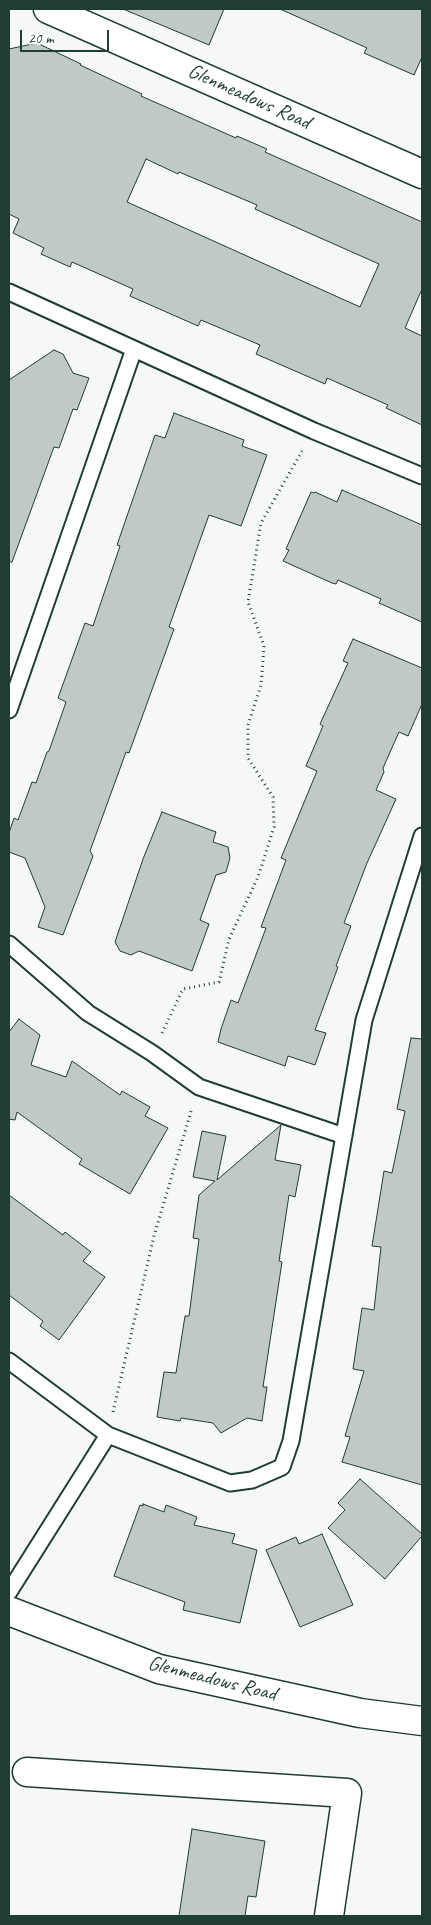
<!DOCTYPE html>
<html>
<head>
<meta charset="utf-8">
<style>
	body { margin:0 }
	#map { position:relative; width:431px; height:1925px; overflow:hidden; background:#f6f7f7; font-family:Caveat,sans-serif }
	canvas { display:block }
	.frame { position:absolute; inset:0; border:10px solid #1f3d34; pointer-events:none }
	.scale { position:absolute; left:20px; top:30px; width:89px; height:22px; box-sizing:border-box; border:2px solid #1f3d34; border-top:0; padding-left:6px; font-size:15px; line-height:18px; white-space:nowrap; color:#1f3d34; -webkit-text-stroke:4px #fff; paint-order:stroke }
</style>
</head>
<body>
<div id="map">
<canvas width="431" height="1925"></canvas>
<div class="frame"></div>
<div class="scale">20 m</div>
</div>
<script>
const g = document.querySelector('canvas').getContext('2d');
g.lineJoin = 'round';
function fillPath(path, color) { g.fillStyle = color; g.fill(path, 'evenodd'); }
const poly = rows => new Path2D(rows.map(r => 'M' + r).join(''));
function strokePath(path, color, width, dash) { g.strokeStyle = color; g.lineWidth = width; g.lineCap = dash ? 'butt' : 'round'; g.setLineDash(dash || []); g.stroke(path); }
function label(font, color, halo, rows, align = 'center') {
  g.font = font + ' Caveat,sans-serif'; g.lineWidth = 4; g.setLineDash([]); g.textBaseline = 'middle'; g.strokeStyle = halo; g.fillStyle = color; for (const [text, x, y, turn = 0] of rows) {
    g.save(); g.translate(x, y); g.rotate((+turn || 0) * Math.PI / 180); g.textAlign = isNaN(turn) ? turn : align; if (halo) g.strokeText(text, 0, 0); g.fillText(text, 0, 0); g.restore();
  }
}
const building = poly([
	[123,9,224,9,209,45,123,9],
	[280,9,422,9,422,57,414,75,364,53,367,48,280,9],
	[37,43,81,64,80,65,142,94,141,96,236,138,237,136,267,149,265,152,422,222,422,289,405,328,422,336,422,425,386,408,388,405,327,378,325,384,256,354,260,345,201,320,198,326,130,296,133,289,72,262,70,267,41,254,44,248,13,233,19,219,9,214,9,49,37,43],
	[146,159,178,174,179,172,257,205,255,209,379,264,360,307,127,202,146,159],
	[54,350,63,354,73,373,89,378,77,410,73,409,59,448,54,447,12,562,9,562,9,380,54,350],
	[174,413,244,440,242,446,267,455,241,526,209,515,169,627,174,629,129,753,126,752,90,851,93,856,63,935,38,927,45,907,25,858,9,852,9,833,14,818,18,820,32,782,36,783,47,752,49,751,66,702,58,698,85,623,93,626,120,546,117,545,155,435,165,438,174,413],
	[342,490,422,525,422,622,379,603,381,599,338,580,336,584,332,583,283,561,289,550,286,549,311,492,314,493,315,492,337,502,342,490],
	[353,639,422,668,422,704,408,736,399,732,383,768,384,772,376,790,396,799,367,863,344,923,351,926,336,966,338,967,315,1030,326,1033,315,1065,288,1056,285,1066,218,1042,221,1029,231,1000,238,1003,266,928,261,927,286,860,281,858,317,771,306,766,323,726,320,724,348,663,343,661,353,639],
	[162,812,216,832,213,842,228,847,230,858,226,872,216,875,200,920,209,924,192,971,139,951,131,955,120,951,115,942,143,859,162,812],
	[19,1019,40,1035,31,1065,66,1077,72,1061,120,1095,122,1091,150,1107,145,1116,168,1128,130,1194,79,1164,82,1159,17,1112,15,1120,9,1119,9,1032,19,1019],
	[411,1038,422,1039,422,1485,342,1462,350,1437,345,1436,364,1371,353,1369,362,1308,374,1310,381,1247,372,1246,384,1171,392,1173,405,1111,397,1109,411,1038],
	[281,1125,275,1160,301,1165,295,1197,289,1195,279,1261,282,1262,263,1387,267,1387,262,1421,247,1418,221,1433,213,1423,181,1418,180,1421,157,1417,164,1372,176,1373,185,1316,189,1316,199,1239,193,1238,199,1195,215,1181,193,1177,202,1131,226,1136,217,1180,281,1125],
	[9,1195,63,1235,65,1232,91,1252,83,1261,105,1277,59,1340,40,1326,43,1321,9,1295,9,1195],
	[360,1479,422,1534,422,1536,385,1579,328,1528,345,1510,338,1503,360,1479],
	[143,1504,164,1512,166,1505,197,1517,194,1525,235,1534,232,1543,257,1550,240,1623,183,1610,185,1602,114,1576,140,1505,143,1506,143,1504],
	[322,1534,353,1605,300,1627,266,1550,296,1537,299,1544,322,1534],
	[192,1829,265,1841,256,1897,248,1896,245,1916,179,1916,192,1829]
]);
fillPath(building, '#c0c9c6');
strokePath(building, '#1f3d34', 1);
const lane = poly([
	[9,292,314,431,422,476],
	[9,710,134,349],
	[9,944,88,1013,152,1053,199,1087,344,1136],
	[9,1361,108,1435,230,1483,252,1480,282,1467,291,1441,364,1020,422,836],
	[9,1592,108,1435]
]);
const street = poly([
	[48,9,422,174],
	[9,1611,159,1669,360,1713,422,1721],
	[27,1772,347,1793,329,1916]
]);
strokePath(lane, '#1f3d34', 19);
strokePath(street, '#1f3d34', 31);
strokePath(poly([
	[162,1033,183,989,219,982,229,939,258,877,274,827,273,797,248,758,248,725,261,685,264,646,248,602,261,523,302,451],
	[113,1412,154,1236,192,1108]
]), '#1f3d34', 3, [1, 4]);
strokePath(lane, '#fff', 15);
strokePath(street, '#fff', 28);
label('21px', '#1f3d34', '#fff', [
	["Glenmeadows Road",249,97,24],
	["Glenmeadows Road",212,1679,14]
]);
</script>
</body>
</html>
